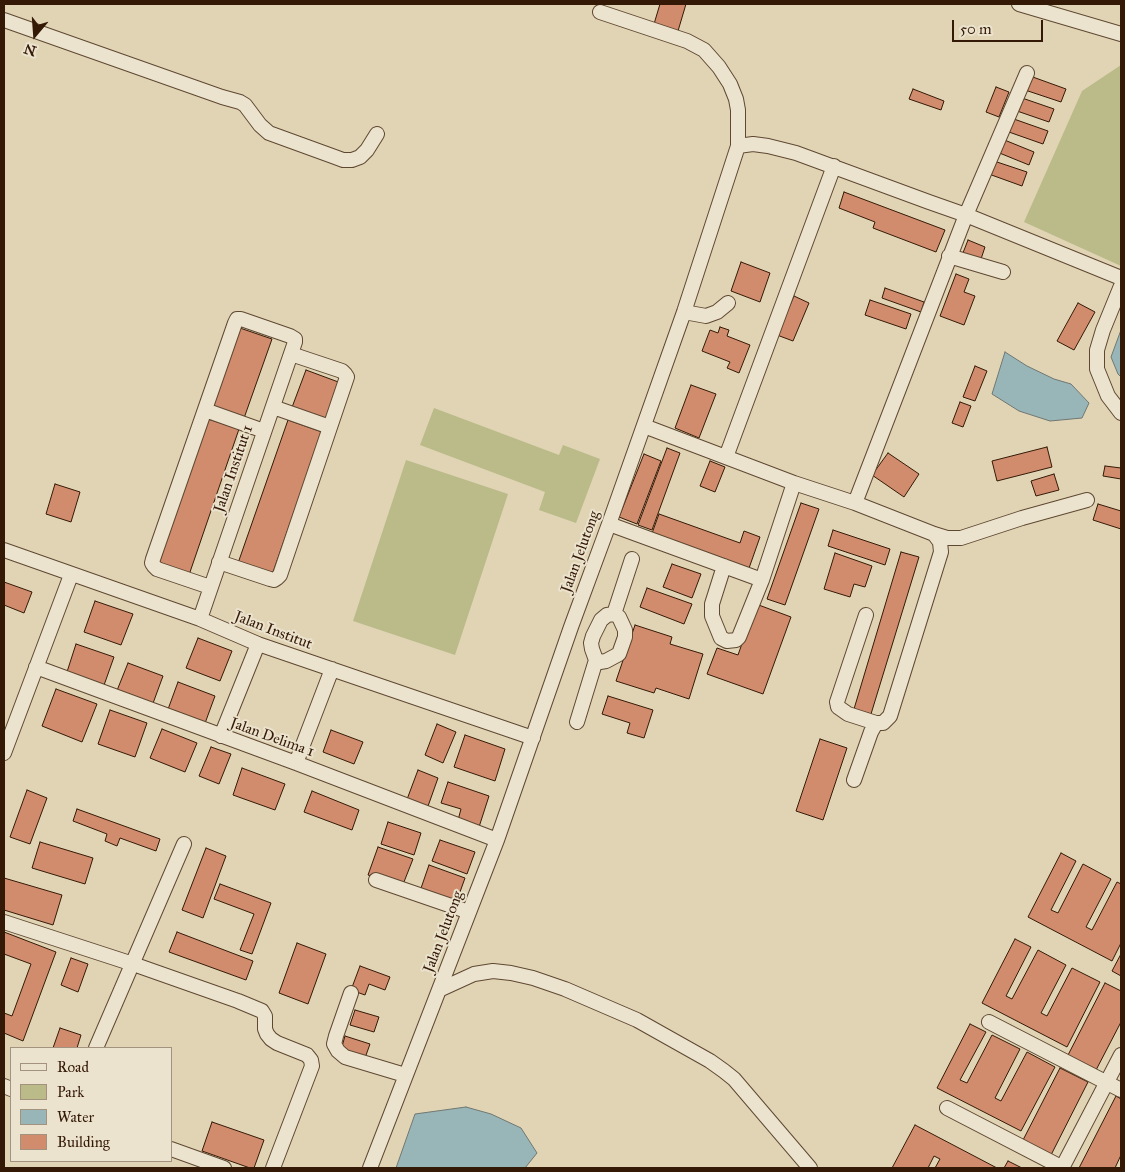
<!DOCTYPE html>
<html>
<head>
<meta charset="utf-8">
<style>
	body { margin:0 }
	#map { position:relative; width:1125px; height:1172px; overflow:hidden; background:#e0d4b4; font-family:"IM FELL Great Primer",serif }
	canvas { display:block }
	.frame { position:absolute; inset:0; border:5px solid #341906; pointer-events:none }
	.legend { position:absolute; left:10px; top:1047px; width:162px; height:115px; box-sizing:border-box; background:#ebe3ce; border:1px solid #a2927e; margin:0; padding:6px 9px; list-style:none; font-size:15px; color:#341906 }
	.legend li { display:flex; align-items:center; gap:10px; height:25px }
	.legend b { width:25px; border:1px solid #a2927e }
	.north { position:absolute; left:10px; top:10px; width:50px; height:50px; -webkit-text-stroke:4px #ebe3ce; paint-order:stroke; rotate:198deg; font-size:14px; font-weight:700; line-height:20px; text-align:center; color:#341906 }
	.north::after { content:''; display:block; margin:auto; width:18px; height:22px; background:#341906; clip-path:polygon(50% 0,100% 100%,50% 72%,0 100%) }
	.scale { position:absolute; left:952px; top:20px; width:91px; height:22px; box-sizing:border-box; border:2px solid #341906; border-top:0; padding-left:6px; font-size:15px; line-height:18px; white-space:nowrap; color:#341906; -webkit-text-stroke:4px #ebe3ce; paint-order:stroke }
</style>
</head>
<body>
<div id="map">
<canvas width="1125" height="1172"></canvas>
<div class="frame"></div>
<ul class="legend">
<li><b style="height:6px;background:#ebe3ce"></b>Road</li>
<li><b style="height:14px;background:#babb88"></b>Park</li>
<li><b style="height:14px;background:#98b5b8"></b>Water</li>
<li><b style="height:14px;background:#d18c6d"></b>Building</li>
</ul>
<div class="north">N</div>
<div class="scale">50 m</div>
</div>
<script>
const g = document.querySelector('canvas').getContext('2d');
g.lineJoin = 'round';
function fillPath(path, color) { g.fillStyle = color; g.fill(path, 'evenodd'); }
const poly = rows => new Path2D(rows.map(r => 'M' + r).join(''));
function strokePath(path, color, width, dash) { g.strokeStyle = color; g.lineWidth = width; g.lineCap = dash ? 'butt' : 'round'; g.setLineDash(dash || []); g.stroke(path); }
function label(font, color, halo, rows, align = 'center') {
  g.font = font + ' "IM FELL Great Primer",serif'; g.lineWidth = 4; g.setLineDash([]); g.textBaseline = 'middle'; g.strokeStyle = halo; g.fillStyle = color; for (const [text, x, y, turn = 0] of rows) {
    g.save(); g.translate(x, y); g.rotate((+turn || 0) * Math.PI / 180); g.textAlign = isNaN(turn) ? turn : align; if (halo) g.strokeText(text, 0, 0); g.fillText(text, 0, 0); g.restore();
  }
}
fillPath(poly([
	[1121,65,1121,266,1024,222,1082,91],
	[434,408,559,455,563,445,600,459,576,523,539,510,545,492,420,445],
	[406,460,508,494,455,655,353,621]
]), '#babb88');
const water = poly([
	[1121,330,1121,377,1118,374,1111,357,1121,330],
	[1005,352,1027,366,1054,379,1071,384,1089,403,1082,418,1050,421,1019,411,992,394,1005,352],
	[466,1107,491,1114,521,1128,537,1153,525,1168,396,1168,415,1114,466,1107]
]);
fillPath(water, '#98b5b8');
strokePath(water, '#707771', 1);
const building = poly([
	[660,4,686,4,678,31,654,24,660,4],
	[1030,76,1066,89,1061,102,1025,90,1030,76],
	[996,87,1009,92,999,117,986,112,996,87],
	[913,89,944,101,941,110,909,99,913,89],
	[1022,98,1054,109,1049,122,1017,111,1022,98],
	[1011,118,1048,131,1043,144,1006,131,1011,118],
	[1002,139,1034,152,1029,165,997,152,1002,139],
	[991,160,1027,172,1022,186,986,173,991,160],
	[844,192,945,230,936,252,873,228,875,222,839,208,844,192],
	[968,240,985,247,979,265,961,258,968,240],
	[741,262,770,273,760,302,731,291,741,262],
	[956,274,969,279,964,292,975,296,964,325,940,316,956,274],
	[885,288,924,302,921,312,882,298,885,288],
	[794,296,809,303,793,341,777,335,794,296],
	[870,300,911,314,906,329,865,315,870,300],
	[1078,303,1095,312,1074,350,1057,341,1078,303],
	[237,327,272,339,243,421,209,409,237,327],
	[720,327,729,330,727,336,750,345,739,373,727,368,730,362,702,351,710,330,718,333,720,327],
	[975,366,987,371,975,401,963,397,975,366],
	[306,370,341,383,326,423,291,410,306,370],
	[691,385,716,394,699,438,675,428,691,385],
	[960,402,971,406,963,427,952,423,960,402],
	[205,418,239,429,189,575,155,563,205,418],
	[288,420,322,432,271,578,237,566,288,420],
	[1047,447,1052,467,997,481,992,461,1047,447],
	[667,448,680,453,652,530,638,525,667,448],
	[888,453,919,474,904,497,872,475,888,453],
	[644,454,661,461,637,524,619,517,644,454],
	[710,461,725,467,715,492,700,486,710,461],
	[1105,466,1121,468,1121,479,1103,476,1105,466],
	[1054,474,1059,490,1036,496,1031,481,1054,474],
	[55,484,80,492,71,522,46,514,55,484],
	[801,503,819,509,785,605,767,599,801,503],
	[1098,504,1121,511,1121,529,1093,520,1098,504],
	[659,514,740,543,744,531,760,537,748,571,651,536,659,514],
	[833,530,890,549,885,565,828,546,833,530],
	[901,552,919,557,871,714,854,709,901,552],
	[835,553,872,566,865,587,854,584,850,597,824,589,835,553],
	[672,564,701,574,692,598,663,587,672,564],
	[4,582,32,592,24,613,4,605,4,582],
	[647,588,692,604,684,624,640,607,647,588],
	[95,601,133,614,121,645,84,632,95,601],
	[756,604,791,617,763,694,707,674,717,648,738,655,756,604],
	[635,625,672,637,670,644,703,654,689,699,656,688,654,693,616,681,635,625],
	[198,638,232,651,220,681,186,668,198,638],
	[76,644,114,657,103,688,66,675,76,644],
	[128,663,163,676,152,706,116,693,128,663],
	[178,682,215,696,204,726,167,712,178,682],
	[56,689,97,704,82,742,42,726,56,689],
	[608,696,653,710,644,738,627,733,630,723,602,714,608,696],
	[110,710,147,723,135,757,98,744,110,710],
	[437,724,456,732,443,763,425,755,437,724],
	[162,729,197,743,185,772,150,758,162,729],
	[331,730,363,742,354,764,323,752,331,730],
	[465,735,505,749,495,781,454,767,465,735],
	[820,739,847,748,823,820,796,811,820,739],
	[211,747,231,754,219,784,199,776,211,747],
	[242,768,285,784,275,810,233,795,242,768],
	[418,770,438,778,427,809,406,802,418,770],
	[448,782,489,796,479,827,458,820,461,809,441,803,448,782],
	[27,790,47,798,30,844,10,837,27,790],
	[312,791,359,810,352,830,304,812,312,791],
	[77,809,160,839,156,851,120,838,117,846,105,841,107,834,73,821,77,809],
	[388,822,421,833,414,855,381,844,388,822],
	[440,840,475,852,467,874,432,861,440,840],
	[40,842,93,858,85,884,32,868,40,842],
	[378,847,413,859,402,887,368,875,378,847],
	[206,848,226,856,203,918,182,910,206,848],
	[1061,853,1076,861,1051,910,1058,913,1083,864,1111,879,1086,927,1092,930,1117,882,1121,884,1121,943,1112,961,1028,917,1061,853],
	[429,865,465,878,455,906,419,894,429,865],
	[4,878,62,895,53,925,4,910,4,878],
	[220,884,271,903,252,954,240,950,254,914,214,899,220,884],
	[4,932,56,952,23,1041,4,1033,4,1013,12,1016,31,964,4,954,4,932],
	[177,932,253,961,246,980,169,952,177,932],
	[1015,939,1031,947,1006,996,1012,999,1038,950,1066,965,1041,1013,1047,1016,1072,968,1100,982,1067,1047,982,1003,1015,939],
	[297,943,326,954,308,1004,279,993,297,943],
	[1121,954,1121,976,1112,971,1121,954],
	[71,958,88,964,78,992,61,985,71,958],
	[360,966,390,977,385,990,369,984,365,995,351,990,360,966],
	[1105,983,1121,991,1121,1022,1095,1072,1067,1057,1105,983],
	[355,1010,379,1017,374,1032,350,1025,355,1010],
	[970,1024,986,1032,960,1080,967,1083,992,1035,1020,1049,995,1098,1001,1101,1027,1052,1055,1067,1021,1131,937,1088,970,1024],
	[60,1028,81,1035,77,1048,53,1048,60,1028],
	[345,1036,370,1044,365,1058,341,1050,345,1036],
	[1060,1068,1088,1082,1050,1157,1022,1142,1060,1068],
	[1116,1096,1121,1099,1121,1155,1115,1168,1079,1168,1116,1096],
	[212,1122,264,1140,254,1168,250,1168,202,1151,212,1122],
	[915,1125,997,1168,935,1168,940,1159,934,1156,928,1168,892,1168,915,1125],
	[1008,1161,1022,1168,1004,1168,1008,1161]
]);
fillPath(building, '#d18c6d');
strokePath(building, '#341906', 1);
const minor = poly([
	[1019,4,1121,34],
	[4,20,222,97,240,102,245,105,260,125,269,133,335,157,343,160,352,160,360,157,367,150,377,134],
	[738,146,753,144,768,146,796,153,929,202,966,215,1121,278],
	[949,256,1003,272],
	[1121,286,1103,330,1097,350,1097,369,1108,396,1121,413],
	[684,312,706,316,717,312,728,303],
	[273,407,330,427],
	[205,410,264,431],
	[644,426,794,483,855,503,934,534,947,538,961,538,1022,518,1087,500],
	[726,457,834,166],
	[855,503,966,215,1027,73],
	[609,524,762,580],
	[4,550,200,619,258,644,533,738],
	[219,562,270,579,274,580,277,578,280,575,347,377,345,374,342,371,291,354],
	[724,566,712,604,712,616,721,638,727,641,736,640,739,637,762,580,794,483],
	[866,615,837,702,838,707,848,714,876,723,883,723,890,716,941,552,940,542,934,534],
	[200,619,295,342,295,339,290,336,241,319,237,319,235,323,153,559,152,563,154,566,157,569,210,587],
	[596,660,600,662,606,661,619,654,625,637,625,630,619,617,614,614],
	[36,667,296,763,497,840],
	[577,722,596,660,592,649,591,643,593,636,601,620,607,615,614,614,632,559],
	[221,736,258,644],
	[4,753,71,575],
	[296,763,332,669],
	[854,780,871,732,876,723],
	[376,880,469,912],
	[4,922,133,964,238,1001,262,1011,265,1016,265,1029,267,1034,271,1039,277,1043,307,1055,311,1060,312,1066,273,1168],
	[439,990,474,974,493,971,511,973,533,978,565,989,637,1020,710,1061,724,1071,734,1079,810,1168],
	[351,993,336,1036,334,1044,338,1051,345,1057,405,1075],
	[989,1022,1121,1090],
	[96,1048,184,844],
	[4,1086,11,1089],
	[947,1108,1063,1168],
	[171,1149,224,1168],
	[370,1168,497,840,571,627,609,524,684,312,738,146,738,110,736,99,730,84,719,67,704,50,687,41,600,12],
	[1062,1168,1121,1055]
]);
strokePath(minor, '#5f4832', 16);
strokePath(minor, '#ebe3ce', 14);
label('15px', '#341906', '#ebe3ce', [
	["Jalan Institut 1",234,469,-71],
	["Jalan Jelutong",581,552,-70],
	["Jalan Institut",273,631,21],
	["Jalan Delima 1",272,738,20],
	["Jalan Jelutong",444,932,-69]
]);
</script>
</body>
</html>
